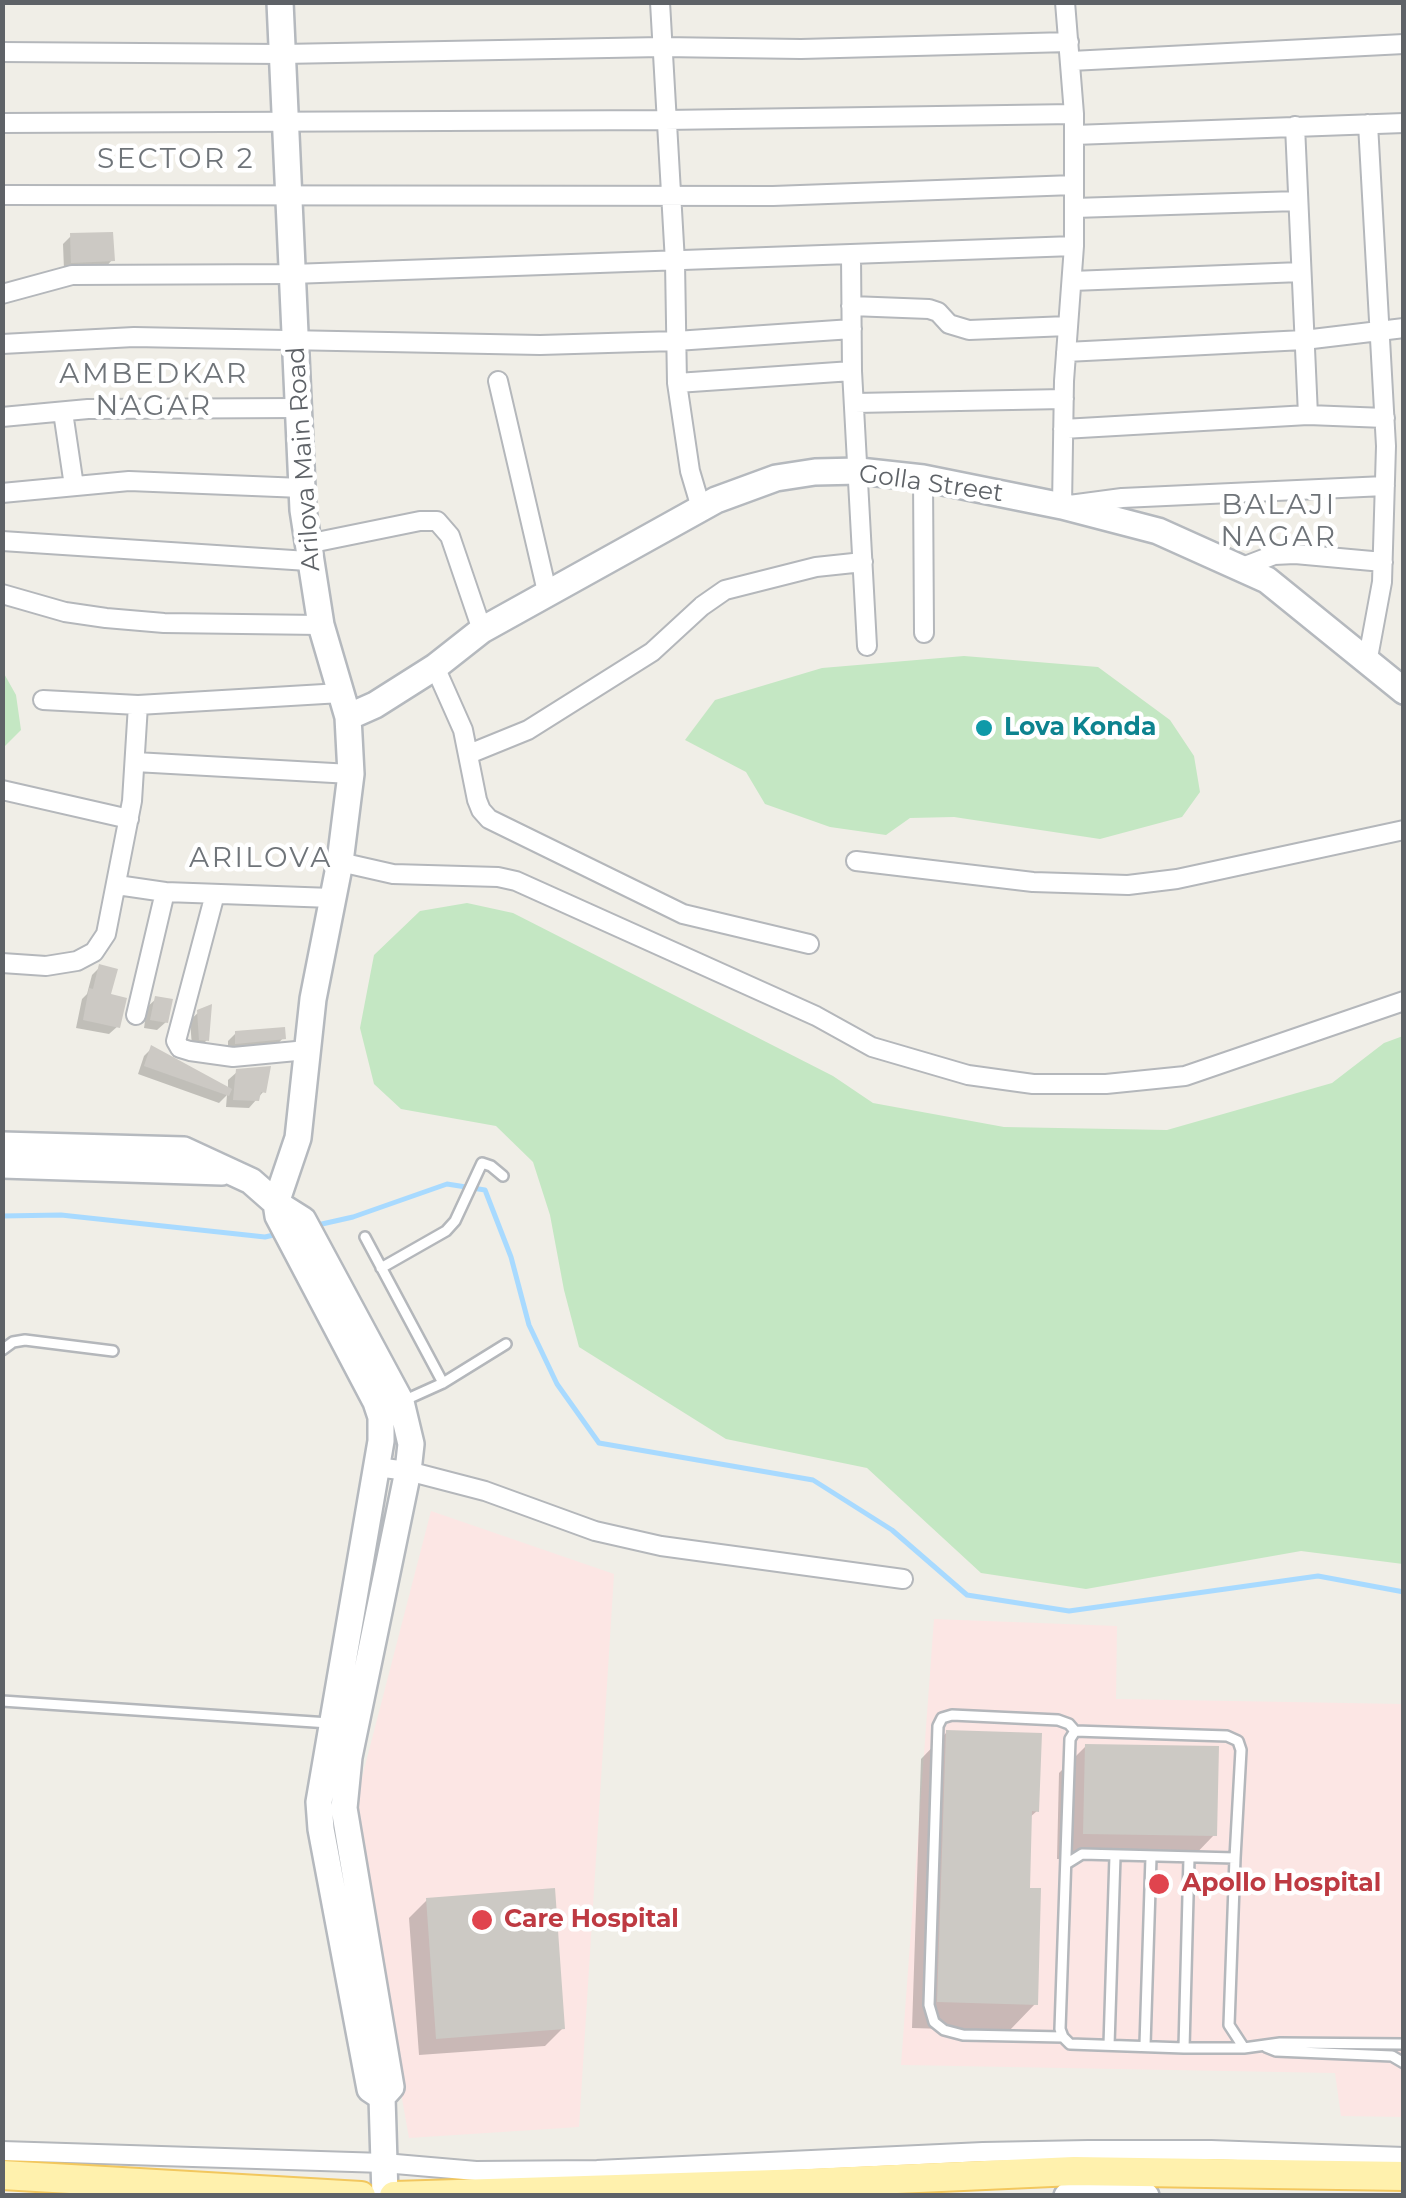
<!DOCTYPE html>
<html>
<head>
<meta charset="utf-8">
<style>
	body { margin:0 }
	#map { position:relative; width:1406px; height:2198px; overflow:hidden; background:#f0eee7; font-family:Montserrat,sans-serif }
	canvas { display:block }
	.frame { position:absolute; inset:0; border:5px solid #5e6267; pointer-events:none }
</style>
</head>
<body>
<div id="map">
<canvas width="1406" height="2198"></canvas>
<div class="frame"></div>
</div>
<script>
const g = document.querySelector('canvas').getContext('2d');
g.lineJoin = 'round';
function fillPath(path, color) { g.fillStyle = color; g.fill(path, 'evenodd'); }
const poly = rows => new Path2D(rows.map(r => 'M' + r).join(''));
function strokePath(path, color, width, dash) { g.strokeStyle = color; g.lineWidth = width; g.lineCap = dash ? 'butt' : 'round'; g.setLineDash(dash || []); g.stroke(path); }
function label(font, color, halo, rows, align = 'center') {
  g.font = font + ' Montserrat,sans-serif'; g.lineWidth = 9; g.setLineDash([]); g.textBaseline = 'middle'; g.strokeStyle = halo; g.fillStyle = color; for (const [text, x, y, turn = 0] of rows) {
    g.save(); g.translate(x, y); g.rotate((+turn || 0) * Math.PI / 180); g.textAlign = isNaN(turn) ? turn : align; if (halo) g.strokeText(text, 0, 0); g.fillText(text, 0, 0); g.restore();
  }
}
fillPath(poly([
	[431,1511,614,1574,579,2127,409,2138,352,1816],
	[934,1619,1117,1626,1116,1699,1403,1704,1403,2117,1341,2116,1335,2073,901,2065]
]), '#fce6e4');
fillPath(poly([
	[964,656,1098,667,1170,720,1194,756,1200,792,1182,817,1100,839,954,817,910,818,886,835,830,827,765,804,746,772,685,740,715,700,822,668],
	[2,670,16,695,21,730,3,748],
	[467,903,513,913,833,1076,873,1103,1004,1127,1167,1130,1332,1083,1384,1043,1403,1036,1403,1564,1301,1551,1086,1589,981,1573,867,1468,726,1439,579,1347,564,1290,550,1215,533,1162,496,1126,401,1109,374,1084,360,1028,374,955,420,911]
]), '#c4e7c3');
fillPath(poly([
	[71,236,112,260,104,269,64,270,63,244],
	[100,967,118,1026,109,1034,76,1028,82,999,87,994,92,975],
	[156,999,166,1022,157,1030,144,1028,147,1007],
	[199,1012,207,1040,199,1048,192,1047,190,1020],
	[236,1033,283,1038,275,1047,228,1051,228,1041],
	[152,1048,228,1089,228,1080,237,1072,264,1091,249,1108,226,1107,227,1095,219,1103,138,1074,144,1056],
	[947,1732,1037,1811,1029,1818,1027,1890,1035,2004,1009,2031,912,2028,921,1759],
	[1086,1746,1214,1835,1188,1862,1057,1859,1059,1773],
	[427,1900,563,2028,545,2046,419,2055,409,1918]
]), '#0003');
strokePath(poly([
	[2,1216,61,1215,265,1237,278,1234],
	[313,1226,353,1217,447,1184,485,1190,511,1257,529,1325,557,1384,599,1443,813,1480,892,1530,967,1595,1069,1611,1318,1576,1404,1592]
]), '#a8daff', 5);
fillPath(poly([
	[113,232,115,261,71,263,70,233],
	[99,964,118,969,111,994,127,998,120,1028,83,1020,89,988,93,989],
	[155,996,173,999,168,1023,150,1020],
	[212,1004,209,1041,199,1040,197,1010],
	[285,1027,286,1039,235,1044,235,1031],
	[151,1045,232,1089,229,1096,144,1066],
	[271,1066,266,1093,261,1092,259,1101,233,1100,236,1069],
	[946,1730,1042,1733,1039,1812,1032,1811,1030,1888,1041,1888,1038,2005,937,2002],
	[1085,1744,1219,1746,1217,1836,1083,1834],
	[555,1888,565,2029,436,2039,426,1898]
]), '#ccc9c4');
const lane = poly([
	[365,1237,443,1383],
	[381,1268,446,1231,455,1221,482,1163,491,1166,503,1176],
	[2,1350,13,1342,25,1340,113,1351],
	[403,1401,443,1383,506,1344],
	[2,1701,329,1723],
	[1235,1858,1241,1750,1238,1741,1227,1736,1075,1731,1070,1739,1060,2029,1063,2037,1070,2044,1184,2048,1244,2048,1280,2043,1404,2044],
	[1066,1864,1082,1854,1235,1858,1229,2025,1244,2048],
	[1063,2037,963,2035,944,2030,934,2022,929,2005,938,1726,942,1718,952,1715,1058,1720,1069,1724,1075,1731],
	[1109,2045,1115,1856],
	[1145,2045,1151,1857],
	[1266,2047,1276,2051,1392,2056,1404,2063],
	[1184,2048,1189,1858]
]);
const street = poly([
	[660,2,675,262,677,383,690,471,701,508],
	[1065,2,1074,114,1074,246,1064,381,1062,506,1122,498,1385,486],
	[2,52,282,54,662,47,801,49,1069,42],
	[1071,61,1404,44],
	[2,123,665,120,1074,114],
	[1295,126,1308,415],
	[1074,135,1404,123],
	[2,195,773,196,1074,185],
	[1074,208,1298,201],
	[851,256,852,371,867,646],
	[1072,281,1301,272],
	[2,294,72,275,292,274,1074,246],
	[851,306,929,309,938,312,949,324,969,330,1068,326],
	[2,344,134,337,540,345,676,341,852,329],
	[1066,352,1304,340,1404,328],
	[498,381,548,596],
	[677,383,852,371],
	[855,403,1064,399],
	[63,412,74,486],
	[2,417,88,409,298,408],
	[1063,429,1308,415,1385,418],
	[923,478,924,633],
	[2,493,129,481,302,488],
	[2,541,308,561],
	[307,544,420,521,437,521,450,536,482,630],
	[1240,568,1274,555,1295,554,1383,562],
	[2,594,65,612,106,618,164,623,321,625],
	[1367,663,1382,582,1386,446,1368,124],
	[435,667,463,730,477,800,481,810,489,819,683,914,809,944],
	[43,700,138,705,341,693],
	[469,754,528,730,652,652,702,606,725,590,816,567,863,562],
	[135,762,351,774],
	[2,790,129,819],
	[856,861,1033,882,1128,885,1177,879,1404,830],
	[340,862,393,874,498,877,516,881,816,1016,872,1047,968,1075,1033,1084,1106,1084,1185,1076,1404,1001],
	[117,885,165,892],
	[215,894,176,1041,180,1048,190,1051,233,1057,307,1050],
	[2,963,46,966,77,961,94,952,106,934,132,801,138,705],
	[136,1015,165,892,332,898],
	[376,1467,408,1471,485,1491,595,1531,661,1546,903,1579],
	[2,2151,384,2163,476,2171,597,2170,983,2152,1088,2150,1211,2150,1404,2157]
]);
const secondary = poly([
	[348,717,375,705,435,667,482,630,716,500,776,478,815,472,859,471,923,478,1062,506,1158,531,1267,580,1404,691],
	[2,1145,184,1150,251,1181,276,1203,303,1220,401,1402,411,1444,408,1471,349,1757,344,1808,391,2087,382,2097,385,2196],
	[2,1165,222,1172],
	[276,1203,298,1138,313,999,340,862,351,774,348,717,321,625,303,510,280,2],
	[276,1203,278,1216,376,1402,381,1417,381,1441,319,1802,321,1829,370,2089,382,2097],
	[1067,2196,1146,2196]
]);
const primary = poly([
	[2,2175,361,2196],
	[394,2196,808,2183,1074,2171,1404,2176]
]);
strokePath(lane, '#b4b7bb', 14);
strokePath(street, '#b4b7bb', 22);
strokePath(secondary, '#b5b9be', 30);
strokePath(primary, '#f2c75e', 32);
strokePath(lane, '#fff', 9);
strokePath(street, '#fff', 18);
strokePath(secondary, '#fff', 25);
strokePath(primary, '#fff1ad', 28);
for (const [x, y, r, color] of [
	[984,728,10,"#0f9aa8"],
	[1159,1884,12,"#e0444e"],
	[482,1920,12,"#e0444e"]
]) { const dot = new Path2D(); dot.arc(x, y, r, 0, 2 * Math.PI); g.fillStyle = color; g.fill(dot); strokePath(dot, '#fff', 4); }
label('25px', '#5e6267', '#fff', [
	["Arilova Main Road",304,459,-94],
	["Golla Street",931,484,8]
]);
label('bold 25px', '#0d838f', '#fff', [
	["Lova Konda",1004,728]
], 'left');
label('bold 25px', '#be3a42', '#fff', [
	["Apollo Hospital",1182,1884],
	["Care Hospital",504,1920]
], 'left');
g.letterSpacing = '2.5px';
label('28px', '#6f7479', '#fff', [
	["SECTOR 2",176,160],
	["AMBEDKAR",154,375],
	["NAGAR",154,407],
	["BALAJI",1279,506],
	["NAGAR",1279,538],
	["ARILOVA",261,859]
]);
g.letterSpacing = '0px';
</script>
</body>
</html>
